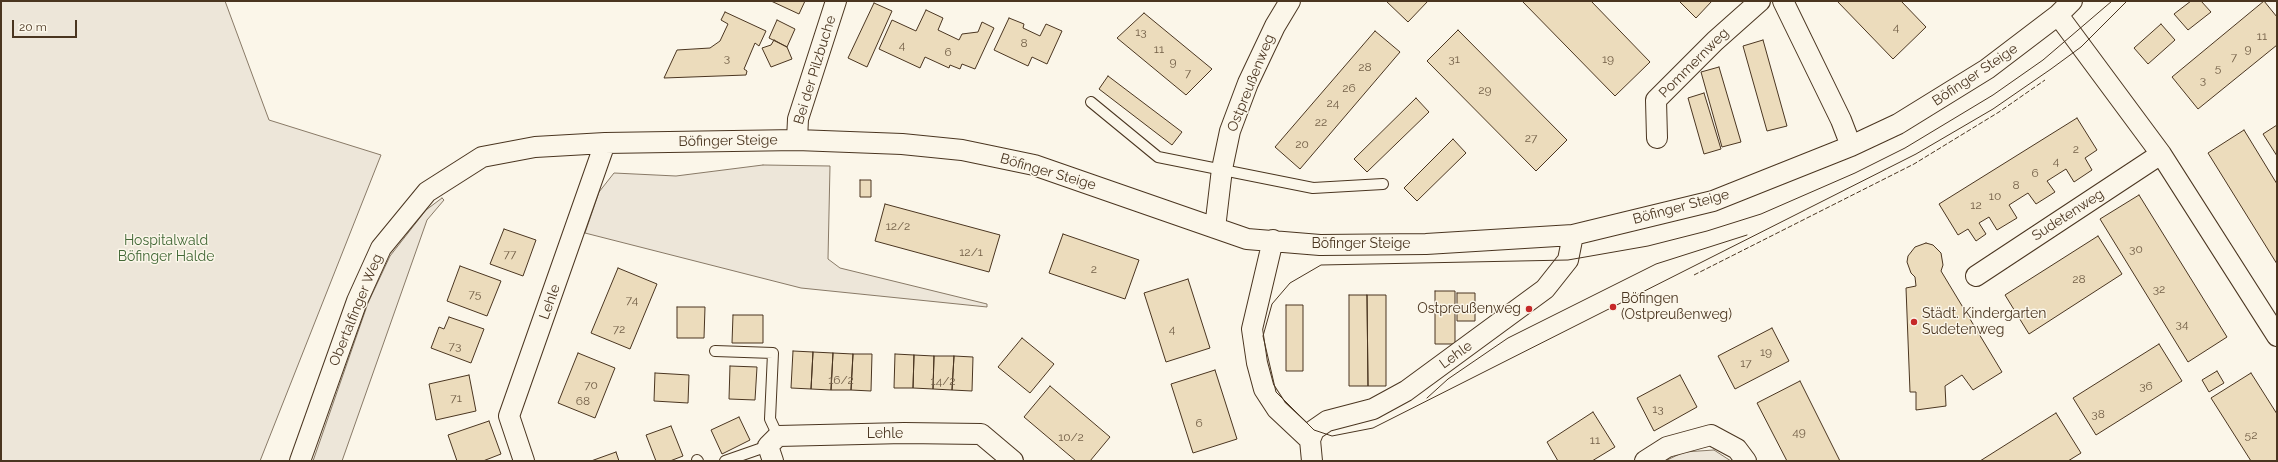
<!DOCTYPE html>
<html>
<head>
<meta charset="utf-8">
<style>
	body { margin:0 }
	#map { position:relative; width:2278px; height:462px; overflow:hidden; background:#fbf6e9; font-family:Raleway,sans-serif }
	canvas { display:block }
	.frame { position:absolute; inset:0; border:2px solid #4a3520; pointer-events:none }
	.scale { position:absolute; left:12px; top:20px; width:65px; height:18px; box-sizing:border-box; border:2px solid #4a3520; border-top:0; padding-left:5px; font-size:12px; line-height:14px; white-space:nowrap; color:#4a3520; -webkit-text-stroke:3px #fbf6e9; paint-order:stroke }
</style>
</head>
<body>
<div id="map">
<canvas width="2278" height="462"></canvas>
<div class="frame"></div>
<div class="scale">20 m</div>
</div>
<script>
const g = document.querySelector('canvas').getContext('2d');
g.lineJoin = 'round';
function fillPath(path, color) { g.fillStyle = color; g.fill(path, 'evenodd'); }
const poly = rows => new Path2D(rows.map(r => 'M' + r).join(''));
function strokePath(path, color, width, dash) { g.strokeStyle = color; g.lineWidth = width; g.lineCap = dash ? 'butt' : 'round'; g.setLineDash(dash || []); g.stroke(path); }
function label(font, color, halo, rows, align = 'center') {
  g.font = font + ' Raleway,sans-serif'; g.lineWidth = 3; g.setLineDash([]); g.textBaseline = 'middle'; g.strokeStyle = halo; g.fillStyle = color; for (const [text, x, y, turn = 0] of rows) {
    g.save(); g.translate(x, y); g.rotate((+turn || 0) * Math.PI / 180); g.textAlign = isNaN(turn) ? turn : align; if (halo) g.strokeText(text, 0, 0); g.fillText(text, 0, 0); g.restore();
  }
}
const green = poly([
	[1,1,225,1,269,120,381,155,260,461,1,461,1,1],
	[763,165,830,166,828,259,840,268,987,304,987,307,801,288,585,233,599,192,614,173,676,176,763,165],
	[442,198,444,200,427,220,342,461,313,461,368,303,390,256,426,210,442,198],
	[1714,450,1731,461,1665,461,1684,452,1714,450]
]);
fillPath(green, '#ede6d9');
strokePath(green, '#887966', 1);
const building = poly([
	[771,1,805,1,799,14,771,1],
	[1386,1,1428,1,1408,22,1386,1],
	[1522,1,1591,1,1650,62,1615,96,1522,1],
	[1679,1,1712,1,1696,18,1679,1],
	[1837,1,1901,1,1926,27,1893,59,1837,1],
	[2191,1,2201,1,2211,12,2188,30,2174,14,2191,1],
	[2264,1,2277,17,2277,45,2198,109,2172,77,2264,1],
	[874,3,892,11,867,67,848,58,874,3],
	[926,10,943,18,938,30,959,40,962,34,978,32,982,22,994,28,975,69,962,64,960,69,950,65,949,68,925,57,920,68,879,49,892,20,916,31,926,10],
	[725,12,766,31,759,46,755,43,744,69,747,71,746,75,664,78,677,50,710,48,720,41,728,24,721,20,725,12],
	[1144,13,1212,69,1186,95,1117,38,1144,13],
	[1009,18,1024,24,1023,28,1040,36,1046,24,1062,31,1047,64,1032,57,1028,66,994,50,1009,18],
	[777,20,795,29,787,47,769,38,777,20],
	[2161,24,2175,40,2148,64,2134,48,2161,24],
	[1458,30,1567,140,1536,171,1427,61,1458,30],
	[1375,31,1400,52,1300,169,1275,147,1375,31],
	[774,40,787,47,792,59,771,67,762,48,771,45,774,40],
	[1763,40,1787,126,1767,131,1743,46,1763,40],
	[1719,67,1741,142,1722,147,1701,72,1719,67],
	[1108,76,1182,132,1172,145,1099,89,1108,76],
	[1704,93,1721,149,1704,154,1688,98,1704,93],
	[1416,98,1429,112,1367,172,1354,159,1416,98],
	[2077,118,2097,150,2085,158,2092,170,2074,182,2066,169,2047,181,2055,192,2036,204,2028,193,2009,205,2017,218,1997,230,1989,217,1979,223,1986,234,1976,241,1968,229,1958,235,1939,204,2077,118],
	[2277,125,2277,156,2263,134,2277,125],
	[2244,130,2277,184,2277,264,2208,153,2244,130],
	[1453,139,1466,153,1417,201,1404,188,1453,139],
	[860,180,871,180,871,197,860,197,860,180],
	[2139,195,2227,337,2188,362,2100,219,2139,195],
	[885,204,1000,235,989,272,875,241,885,204],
	[504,229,536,240,523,276,490,264,504,229],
	[1063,234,1139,260,1125,299,1049,273,1063,234],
	[2098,236,2122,274,2029,334,2005,295,2098,236],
	[1926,243,1933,245,1941,253,1943,265,1941,271,2002,372,1973,390,1962,375,1945,386,1946,406,1916,410,1916,392,1910,392,1906,288,1916,286,1915,277,1911,273,1907,262,1908,256,1915,247,1926,243],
	[460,266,501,281,487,316,447,301,460,266],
	[618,268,657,284,630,349,591,333,618,268],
	[1188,279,1210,348,1166,362,1144,293,1188,279],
	[1435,291,1455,291,1455,344,1435,344,1435,291],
	[1457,293,1475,293,1475,321,1457,321,1457,293],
	[1349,295,1367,295,1368,386,1349,386,1349,295],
	[1367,295,1386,295,1386,386,1368,386,1367,295],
	[1286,305,1303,305,1303,371,1286,371,1286,305],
	[677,307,705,307,704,338,677,338,677,307],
	[733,315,763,315,763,343,732,343,733,315],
	[449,317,484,329,471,363,431,348,439,327,444,329,449,317],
	[1772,328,1789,361,1735,389,1718,356,1772,328],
	[1022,338,1054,364,1030,393,998,367,1022,338],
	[2159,344,2182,381,2096,435,2073,398,2159,344],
	[793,351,813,352,811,389,791,388,793,351],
	[813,352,833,353,831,390,811,389,813,352],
	[578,353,615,368,595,418,558,403,578,353],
	[833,353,853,354,851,390,831,390,833,353],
	[853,354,872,354,871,391,851,390,853,354],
	[895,354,914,355,913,388,894,388,895,354],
	[914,355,934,356,933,389,913,388,914,355],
	[934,356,954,356,952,390,933,389,934,356],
	[954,356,973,357,972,391,952,390,954,356],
	[730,366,757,367,755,400,729,399,730,366],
	[1215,370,1237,439,1193,453,1171,384,1215,370],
	[2217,371,2224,383,2209,392,2202,380,2217,371],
	[655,373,689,375,688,403,654,401,655,373],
	[2251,373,2277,414,2277,461,2251,461,2211,398,2251,373],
	[469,375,476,411,436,420,429,384,469,375],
	[1680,375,1697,407,1654,431,1637,398,1680,375],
	[1800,381,1840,461,1787,461,1757,403,1800,381],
	[1050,386,1110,437,1090,461,1076,461,1024,417,1050,386],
	[1593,412,1615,447,1592,461,1558,461,1547,442,1593,412],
	[2056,413,2081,453,2068,461,1980,461,2056,413],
	[739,417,750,440,722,454,711,430,739,417],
	[489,421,501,454,483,461,457,461,448,435,489,421],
	[671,426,683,456,670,461,656,461,646,435,671,426],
	[616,452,619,461,591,461,616,452]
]);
fillPath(building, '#ecdcbc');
strokePath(building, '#4a3520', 1);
const service = poly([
	[1091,102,1158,157,1313,188,1383,184],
	[715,351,773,353,770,419,778,436],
	[697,460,698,461],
	[725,461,768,446]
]);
const minor = poly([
	[1783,1,1841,120,1851,146],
	[2058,15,2161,154,2277,336],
	[1657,138,1656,100,1715,41,1760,1],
	[797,140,798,119,836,1],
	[1215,228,1222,169,1230,131,1248,83,1275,26,1290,1],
	[1273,240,1252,329,1257,363,1264,389,1277,409,1310,440],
	[1976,276,2161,154],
	[300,461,357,301,381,248,427,192,482,157,535,147,605,143,797,140,902,144,962,150,1034,165,1247,239,1320,245,1426,244,1573,235,1713,201,1851,146,1898,124,1987,69,2058,15,2072,1],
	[524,461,509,416,605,143],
	[773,461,768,446,778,436,904,433,981,434,1013,461],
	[1312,461,1310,440,1314,430,1327,421,1373,409,1406,391,1545,289,1568,260,1573,235],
	[1645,461,1667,447,1711,435,1737,449,1746,461]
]);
strokePath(service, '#4a3520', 12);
strokePath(minor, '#4a3520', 22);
strokePath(service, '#fbf6e9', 10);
strokePath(minor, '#fbf6e9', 20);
strokePath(poly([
	[2112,1,2043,60,1993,95,1905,148,1855,173,1761,214,1707,231,1648,246,1568,260,1321,265,1290,283,1272,304,1263,336,1276,392,1314,430,1332,436,1373,428,1916,154,1993,109,2051,69,2081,47,2127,1],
	[1427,398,1448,379,1508,338,1656,264,1747,235]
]), '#4a3520', 1);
strokePath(poly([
	[1694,275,1914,164,1999,112,2045,80]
]), '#4a3520', 1, [5, 2]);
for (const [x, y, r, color] of [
	[1613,307,4,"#c62828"],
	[1529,309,4,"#c62828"],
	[1914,322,4,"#c62828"]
]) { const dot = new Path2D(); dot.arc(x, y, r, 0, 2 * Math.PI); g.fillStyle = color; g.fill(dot); strokePath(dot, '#fbf6e9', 1.5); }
label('12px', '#725f47', null, [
	["4",1896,27],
	["13",1141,32],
	["11",2262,36],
	["8",1024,43],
	["4",902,45],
	["11",1159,49],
	["9",2248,49],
	["6",948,52],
	["7",2234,57],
	["3",727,58],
	["31",1454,59],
	["19",1608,59],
	["9",1173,62],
	["28",1365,67],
	["5",2218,68],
	["7",1188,73],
	["3",2203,80],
	["26",1349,88],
	["29",1485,90],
	["24",1333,103],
	["22",1321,122],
	["27",1531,138],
	["20",1302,144],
	["2",2076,149],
	["4",2056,161],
	["6",2035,173],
	["8",2016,185],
	["10",1995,196],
	["12",1976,205],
	["12/2",898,226],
	["30",2136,249],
	["12/1",971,252],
	["77",510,254],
	["2",1094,269],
	["28",2079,279],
	["32",2159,289],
	["75",475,294],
	["74",632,300],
	["34",2182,324],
	["72",619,329],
	["4",1172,329],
	["73",455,346],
	["19",1766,352],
	["17",1746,363],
	["16/2",841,380],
	["14/2",943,381],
	["70",591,385],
	["36",2146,386],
	["71",456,398],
	["68",583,401],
	["13",1658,409],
	["38",2098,414],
	["6",1199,423],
	["49",1799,432],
	["52",2251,435],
	["10/2",1071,437],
	["11",1595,440]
]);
label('14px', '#4a3520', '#fbf6e9', [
	["Pommernweg",1694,63,-45],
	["Bei der Pilzbuche",815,70,-73],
	["Böfinger Steige",1975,75,-34],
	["Ostpreußenweg",1251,83,-68],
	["Böfinger Steige",728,141,-1],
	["Böfinger Steige",1048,172,16],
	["Böfinger Steige",1681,207,-15],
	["Sudetenweg",2068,215,-33],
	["Böfinger Steige",1361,244],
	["Lehle",550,302,-70],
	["Obertalfinger Weg",356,310,-68],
	["Lehle",1456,355,-36],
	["Lehle",885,434]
]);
label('14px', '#436837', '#fbf6e9', [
	["Hospitalwald",166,241],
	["Böfinger Halde",166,257]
]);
label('14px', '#4a3520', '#fbf6e9', [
	["Böfingen",1621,299],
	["(Ostpreußenweg)",1621,315],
	["Ostpreußenweg",1521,309,"right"],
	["Städt. Kindergarten",1922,314],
	["Sudetenweg",1922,330]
], 'left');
</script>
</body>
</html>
